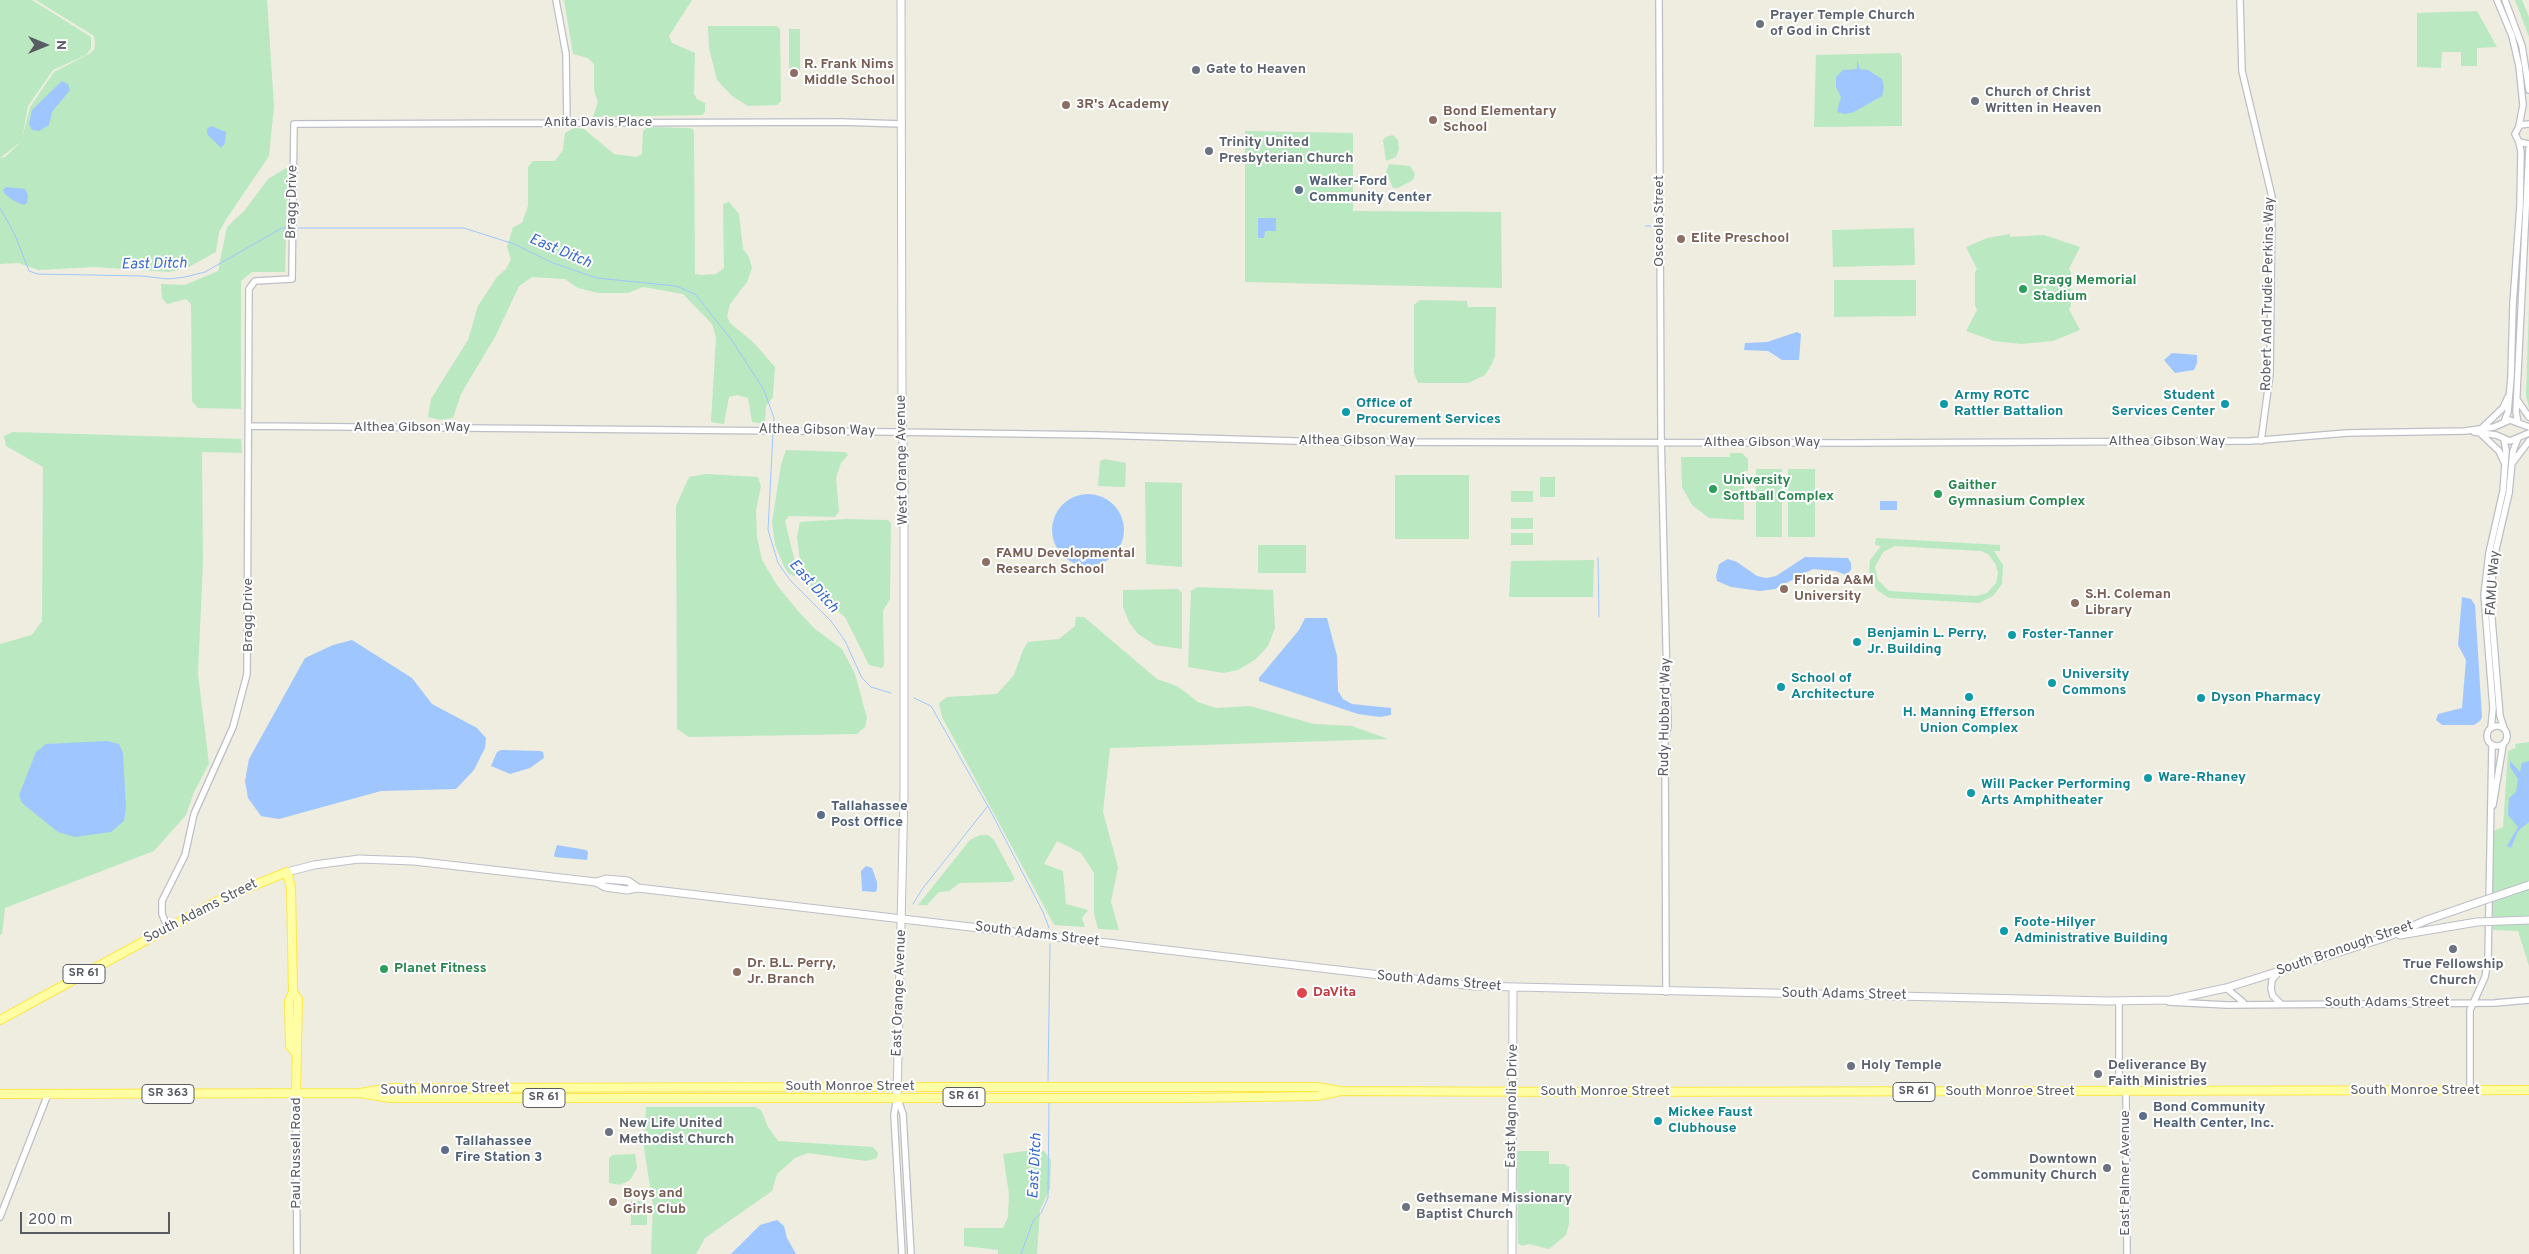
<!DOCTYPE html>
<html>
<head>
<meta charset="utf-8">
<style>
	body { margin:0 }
	#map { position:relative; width:2529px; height:1254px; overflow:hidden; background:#eeede0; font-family:Overpass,sans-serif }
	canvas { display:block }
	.north { position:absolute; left:20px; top:20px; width:50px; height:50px; -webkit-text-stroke:4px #fff; paint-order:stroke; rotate:90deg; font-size:14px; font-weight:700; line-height:20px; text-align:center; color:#595c63 }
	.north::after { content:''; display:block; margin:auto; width:18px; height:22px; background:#595c63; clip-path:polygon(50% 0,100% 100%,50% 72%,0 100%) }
	.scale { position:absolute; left:20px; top:1212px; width:150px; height:22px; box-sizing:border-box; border:2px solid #595c63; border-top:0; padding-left:6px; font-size:15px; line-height:18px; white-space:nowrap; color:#595c63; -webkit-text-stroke:4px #fff; paint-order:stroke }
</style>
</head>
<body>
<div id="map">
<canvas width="2529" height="1254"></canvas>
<div class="north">N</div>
<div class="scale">200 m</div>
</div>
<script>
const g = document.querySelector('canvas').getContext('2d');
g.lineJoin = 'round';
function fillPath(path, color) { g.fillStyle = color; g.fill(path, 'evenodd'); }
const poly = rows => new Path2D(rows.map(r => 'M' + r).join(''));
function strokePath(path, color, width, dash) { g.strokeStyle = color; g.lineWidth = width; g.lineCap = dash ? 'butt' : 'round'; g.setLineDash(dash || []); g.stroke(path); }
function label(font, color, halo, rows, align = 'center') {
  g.font = font + ' Overpass,sans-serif'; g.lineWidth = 4; g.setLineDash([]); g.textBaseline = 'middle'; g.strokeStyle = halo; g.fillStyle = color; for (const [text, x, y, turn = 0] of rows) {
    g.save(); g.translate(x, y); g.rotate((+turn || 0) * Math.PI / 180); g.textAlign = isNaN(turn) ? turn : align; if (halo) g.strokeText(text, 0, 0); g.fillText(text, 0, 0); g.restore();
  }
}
fillPath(poly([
	[0,0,32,0,91,37,91,48,86,55,53,70,28,106,22,139,30,107,54,72,89,54,94,50,95,43,94,36,36,0,267,0,274,106,269,156,227,218,219,232,216,252,187,268,169,272,94,267,38,270,19,263,0,264,0,158,5,157,22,141,0,158],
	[564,0,692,0,669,36,672,43,695,53,694,94,697,99,705,103,705,112,702,115,593,117,598,102,594,90,594,64,588,58,573,54],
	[2515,0,2522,0,2529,17,2529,37],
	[2477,11,2497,47,2477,48,2477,66,2461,66,2461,52,2442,52,2441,68,2417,67,2417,13],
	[708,26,776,26,780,29,781,101,777,105,748,106,732,96,717,80,709,48],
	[789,29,800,29,800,72,789,72],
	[1900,53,1902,58,1902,126,1814,127,1816,55],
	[648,127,688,128,693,129,694,133,695,274,701,275,716,274,724,268,723,204,729,202,739,214,743,249,749,257,752,268,747,282,730,304,727,316,730,323,753,342,775,367,773,397,766,406,765,424,752,422,748,398,737,395,729,397,724,424,711,422,716,337,712,324,683,294,643,287,628,293,598,293,578,288,565,279,532,277,519,286,496,335,461,394,453,418,440,420,428,417,431,399,468,340,478,306,497,277,506,269,511,259,507,247,513,227,522,223,528,206,528,167,533,161,555,161,563,150,565,133,574,128,584,129,614,154,636,157,642,154,643,131],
	[1245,131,1353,133,1353,211,1501,212,1502,288,1245,282],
	[1393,135,1398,140,1399,150,1396,157,1386,161,1383,140,1386,137],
	[1389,164,1410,166,1415,174,1413,180,1398,188,1393,188,1386,172],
	[288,167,285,272,252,272,241,281,241,409,198,408,192,401,191,304,186,299,167,304,162,298,161,284,185,285,218,271,227,227,245,210,268,179],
	[1914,228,1915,265,1833,267,1832,230],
	[2010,234,2010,237,2044,235,2080,247,2069,269,2071,272,2071,306,2069,309,2080,330,2053,341,2021,344,1994,341,1966,331,1977,310,1975,306,1975,272,1977,269,1966,247,1987,238],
	[1834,280,1916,280,1916,316,1834,317],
	[1420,300,1467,301,1468,307,1496,307,1495,356,1492,364,1485,375,1468,383,1418,383,1414,373,1414,305],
	[2529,304,2529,408,2526,396],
	[13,432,241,439,242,453,202,452,203,562,198,674,209,764,194,792,186,815,154,851,5,908,2,934,0,935,0,644,32,635,42,621,43,467,6,446,4,436],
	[786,450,846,452,848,455,841,463,836,478,839,511,835,517,789,516,785,521,795,562,801,569,797,537,800,522,846,519,888,520,891,523,890,599,883,611,884,665,882,668,869,665,845,617,820,597,803,578,802,572,794,576,788,573,784,566,775,545,772,522,781,465],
	[1730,453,1742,453,1748,459,1748,471,1744,471,1744,520,1709,518,1692,505,1682,487,1681,457,1730,457],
	[1105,459,1126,463,1125,487,1098,486,1100,461],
	[1756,469,1782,469,1782,537,1756,537],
	[1788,469,1815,469,1815,537,1788,537],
	[706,474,758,477,761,486,756,511,757,537,762,560,777,585,798,611,814,628,842,649,855,674,867,718,865,727,857,734,689,737,677,729,676,506,689,477],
	[1395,475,1469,475,1469,539,1395,539],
	[1540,477,1555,477,1555,497,1540,497],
	[1145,482,1182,483,1182,567,1146,564],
	[1511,491,1533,491,1533,502,1511,502],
	[1511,518,1533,518,1533,529,1511,529],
	[1511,533,1533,533,1533,545,1511,545],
	[1876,538,2000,545,2000,551,1994,551,2003,565,2002,584,1993,596,1979,603,1889,598,1877,590,1869,576,1870,560,1881,546,1875,545],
	[1895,546,1981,551,1988,554,1996,565,1998,573,1996,583,1987,593,1976,596,1889,591,1878,580,1875,567,1883,552],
	[1258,545,1306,545,1306,573,1258,573],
	[1594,560,1593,597,1509,597,1511,561],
	[1197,587,1273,590,1275,628,1268,646,1256,659,1238,670,1223,673,1188,667,1191,591],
	[1178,589,1182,593,1182,649,1155,645,1138,634,1129,622,1123,607,1123,590],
	[1076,617,1084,617,1157,679,1177,686,1198,702,1216,708,1250,706,1314,724,1352,726,1388,739,1110,748,1103,812,1118,867,1111,902,1119,930,1098,929,1094,914,1094,873,1081,853,1057,841,1044,864,1063,871,1066,904,1088,910,1082,918,1085,927,1054,925,942,717,939,703,947,697,997,694,1014,675,1023,650,1028,642,1059,639,1075,626],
	[2529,742,2529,966,2518,931,2493,930,2493,831,2503,827,2508,751,2516,748,2515,744],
	[980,835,988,835,994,840,1015,879,1011,882,960,883,949,891,939,892,927,905,918,905,970,840],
	[646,1107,755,1107,761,1110,768,1127,778,1141,873,1147,878,1153,877,1158,866,1161,808,1153,795,1158,777,1174,772,1191,705,1238,696,1254,651,1254,653,1205,644,1148],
	[1025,1151,1044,1151,1051,1160,1050,1188,1040,1210,1037,1254,998,1254,998,1250,964,1246,964,1228,1003,1228,1008,1217,1009,1194,1003,1154],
	[1517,1151,1549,1151,1549,1164,1564,1164,1569,1167,1569,1223,1566,1235,1549,1249,1529,1244,1522,1246,1518,1243],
	[635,1154,637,1168,630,1180,620,1185,609,1183,609,1158,613,1155],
	[631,1201,647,1201,647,1225,631,1225]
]), '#bae8c1');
fillPath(poly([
	[1857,60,1860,69,1868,70,1882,79,1884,88,1882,96,1854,112,1845,114,1837,112,1841,97,1836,87,1836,77,1843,70,1857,69],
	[62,81,68,84,70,90,52,112,49,125,39,131,32,130,29,124,32,110],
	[211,126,226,132,225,143,221,148,207,134,207,129],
	[6,187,25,189,28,195,27,203,24,205,14,201,5,194,3,190],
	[1258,218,1276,218,1276,231,1265,231,1264,238,1258,238],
	[1797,332,1801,334,1799,360,1782,360,1768,351,1744,350,1745,343,1767,342],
	[2172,353,2197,355,2197,363,2194,370,2175,373,2164,360],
	'1052 530a36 36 0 1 1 72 0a36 36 0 1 1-72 0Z',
	[1880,501,1897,501,1897,510,1880,510],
	[1805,557,1848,558,1851,563,1851,570,1846,575,1836,571,1813,569,1775,589,1760,591,1731,587,1717,581,1716,576,1719,564,1728,559,1737,562,1757,576,1766,578,1776,576],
	[2462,597,2471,599,2475,605,2482,717,2480,721,2474,725,2442,725,2436,720,2438,714,2462,708,2466,660,2458,645],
	[1305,618,1327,618,1337,656,1338,691,1343,699,1352,704,1391,708,1391,715,1380,717,1358,714,1259,681,1259,678,1299,630],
	[352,640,412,678,432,704,477,728,486,738,485,748,474,770,456,789,381,791,279,819,261,816,248,798,245,781,249,759,305,658,333,645],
	[107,741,119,744,123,753,126,808,124,821,111,832,75,837,58,832,22,803,19,795,36,752,46,744],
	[501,750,540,751,543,752,544,758,530,768,510,774,491,766,497,752],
	[2510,761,2520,772,2522,763,2529,761,2529,822,2518,831,2511,848,2507,846,2518,827,2508,815,2509,798,2516,792,2518,779,2510,767],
	[557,845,586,850,588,852,587,860,555,857,554,855],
	[866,866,872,868,877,882,877,890,875,892,862,891,861,871],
	[777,1220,784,1226,787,1238,796,1254,731,1254,760,1225]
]), '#9fc6ff');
strokePath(poly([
	[0,208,15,235,29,271,38,274,142,276,168,279,185,277,205,272,282,228,291,228],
	[1645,226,1654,226],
	[295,228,464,228,514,244,553,263,597,278,676,286,695,294,731,339,764,390,774,418,773,429],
	[773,433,768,530,778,563,790,580,831,621,845,641,862,678,871,687,891,693],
	[1598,558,1599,617],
	[914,698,931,706,990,810,1043,912,1049,928],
	[913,904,923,888,987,807],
	[1048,1081,1050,944],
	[1021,1254,1033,1221,1041,1213,1048,1198,1049,1102]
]), '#9fc6ff', 1);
const tertiary = poly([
	[556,0,566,54,567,124],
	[1659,0,1661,434,1668,726,1665,741,1666,992],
	[2240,0,2242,71,2272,197,2270,374,2261,441],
	[2497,0,2512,36,2519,66,2523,105,2519,126],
	[2505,0,2522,46,2529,90],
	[2529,124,2520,125,2515,134,2519,142,2529,144],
	[2518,401,2529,417],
	[2504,422,2508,412,2511,377,2513,304,2520,206,2521,152,2519,142],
	[2518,423,2516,412,2529,149],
	[249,426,893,432,1098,435,1328,442,1851,443,2250,441,2347,433,2465,431,2494,427,2510,420,2529,427],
	[2482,428,2503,408,2508,397],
	[2474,432,2496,435,2510,441,2529,433],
	[2480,433,2499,451,2504,462],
	[2513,462,2529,441],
	'2487 736a10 10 0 1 1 20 0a10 10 0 1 1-20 0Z',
	[2491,728,2493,708,2484,595,2489,553,2503,491,2506,451,2504,439],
	[2504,728,2500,716,2490,595,2496,549,2509,493,2513,451,2518,438],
	[2493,805,2503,745],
	[168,929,162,914,162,901,185,855,194,814,233,727,247,674,249,289,255,281,292,279,294,124,841,122,902,124],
	[2278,973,2272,980,2271,989,2273,996,2280,1003],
	[2226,988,2243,1002],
	[2119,1001,2119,1092],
	[2169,1002,2227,1005,2495,1003,2529,1000],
	[2470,1091,2470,1010,2485,977,2488,959,2492,745],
	[2126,1092,2127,1254],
	[296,1094,297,1254],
	[897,1097,903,1114,911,1254],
	[897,1097,894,1115,902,1254],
	[0,1217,48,1094]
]);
const secondary = poly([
	[287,872,314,865,359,859,414,861,596,882,605,887,627,890,638,888,1474,986,2108,1001,2170,1000,2226,988,2387,937,2427,920,2476,903],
	[596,882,606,879,628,881,638,888],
	[2400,935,2477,922],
	[897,1097,904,795,904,479,902,411,901,0],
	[1512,1254,1513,989]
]);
const primary = poly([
	[293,992,298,999,296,1094],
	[0,1020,225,897,287,872,291,888,293,992,289,1001,290,1046,296,1053],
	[360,1093,389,1088,886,1087,1317,1087,1340,1091,1572,1092,2529,1090],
	[0,1094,360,1093,390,1098,1189,1098,1317,1096,1337,1092]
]);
strokePath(tertiary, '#bdbfc6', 8);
strokePath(secondary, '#bdbfc8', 9);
strokePath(primary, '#fee749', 10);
strokePath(tertiary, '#fff', 5.5);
strokePath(secondary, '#fff', 7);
strokePath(primary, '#fffea4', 8);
const secondaryBridge = poly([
	[2476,903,2529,885],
	[2477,922,2529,920]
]);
strokePath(secondaryBridge, '#bdbfc8', 9, []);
strokePath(secondaryBridge, '#fff', 7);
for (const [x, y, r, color] of [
	[1760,24,5,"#6b7280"],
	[1196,70,5,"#6b7280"],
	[794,73,5,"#8d6e63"],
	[1975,101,5,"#6b7280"],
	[1066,105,5,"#8d6e63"],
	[1433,120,5,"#8d6e63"],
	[1209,151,5,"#6b7280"],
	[1299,190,5,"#5c6f8a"],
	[1681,239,5,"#8d6e63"],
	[2023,289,5,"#2e9e5b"],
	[1944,404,5,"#0f9aa8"],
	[2225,404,5,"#0f9aa8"],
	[1346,412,5,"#0f9aa8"],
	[1713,489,5,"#2e9e5b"],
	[1938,494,5,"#2e9e5b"],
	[986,562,5,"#8d6e63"],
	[1784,589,5,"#8d6e63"],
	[2075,603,5,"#8d6e63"],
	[2012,635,5,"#0f9aa8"],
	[1857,642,5,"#0f9aa8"],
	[2052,683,5,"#0f9aa8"],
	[1781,687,5,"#0f9aa8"],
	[1969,697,5,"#0f9aa8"],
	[2201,698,5,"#0f9aa8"],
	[2148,778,5,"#0f9aa8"],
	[1971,793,5,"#0f9aa8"],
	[821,815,5,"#5c6f8a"],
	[2004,931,5,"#0f9aa8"],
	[2453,949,5,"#6b7280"],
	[384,969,5,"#2e9e5b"],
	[737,972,5,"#8d6e63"],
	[1302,993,6,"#e0444e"],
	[1851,1066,5,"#6b7280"],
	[2098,1074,5,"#6b7280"],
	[2143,1116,5,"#5c6f8a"],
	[1658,1121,5,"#0f9aa8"],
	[609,1132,5,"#6b7280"],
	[445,1150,5,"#5c6f8a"],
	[2107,1168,5,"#6b7280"],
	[613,1202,5,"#8d6e63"],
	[1406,1207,5,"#6b7280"]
]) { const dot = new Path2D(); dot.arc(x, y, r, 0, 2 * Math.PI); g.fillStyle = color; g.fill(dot); strokePath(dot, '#fff', 2); }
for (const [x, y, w] of [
	[84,974,42],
	[1914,1092,42],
	[168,1094,52],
	[964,1097,42],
	[544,1098,42]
]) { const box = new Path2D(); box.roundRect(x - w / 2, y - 9.5, w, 19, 4); g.fillStyle = '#fff'; g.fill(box); strokePath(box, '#595c63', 1); }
label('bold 12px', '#595c63', null, [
	["SR 61",84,974],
	["SR 61",1914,1092],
	["SR 363",168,1094],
	["SR 61",964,1097],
	["SR 61",544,1098]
]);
label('bold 14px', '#5b616d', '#fff', [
	["Prayer Temple Church",1770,16],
	["of God in Christ",1770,32],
	["Gate to Heaven",1206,70],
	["Church of Christ",1985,93],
	["Written in Heaven",1985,109],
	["Trinity United",1219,143],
	["Presbyterian Church",1219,159],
	["True Fellowship",2453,965,"center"],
	["Church",2453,981,"center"],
	["Holy Temple",1861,1066],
	["Deliverance By",2108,1066],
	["Faith Ministries",2108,1082],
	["New Life United",619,1124],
	["Methodist Church",619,1140],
	["Downtown",2097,1160,"right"],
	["Community Church",2097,1176,"right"],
	["Gethsemane Missionary",1416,1199],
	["Baptist Church",1416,1215]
], 'left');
label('bold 14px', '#785e54', '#fff', [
	["R. Frank Nims",804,65],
	["Middle School",804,81],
	["3R's Academy",1076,105],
	["Bond Elementary",1443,112],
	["School",1443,128],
	["Elite Preschool",1691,239],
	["FAMU Developmental",996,554],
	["Research School",996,570],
	["Florida A&M",1794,581],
	["University",1794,597],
	["S.H. Coleman",2085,595],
	["Library",2085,611],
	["Dr. B.L. Perry,",747,964],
	["Jr. Branch",747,980],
	["Boys and",623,1194],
	["Girls Club",623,1210]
], 'left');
label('14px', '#595c63', '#fff', [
	["Anita Davis Place",598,123],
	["Bragg Drive",293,202,-89],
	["Osceola Street",1660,221,-90],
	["Robert And Trudie Perkins Way",2269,294,-89],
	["Althea Gibson Way",412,428],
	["Althea Gibson Way",817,431,1],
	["Althea Gibson Way",1357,441],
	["Althea Gibson Way",2167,442],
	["Althea Gibson Way",1762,443],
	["West Orange Avenue",903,460,-91],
	["FAMU Way",2494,583,-86],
	["Bragg Drive",249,615,-90],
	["Rudy Hubbard Way",1666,717,-89],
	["South Adams Street",201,912,-27],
	["South Adams Street",1037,935,7],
	["South Bronough Street",2345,949,-19],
	["South Adams Street",1439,982,5],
	["East Orange Avenue",900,993,-88],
	["South Adams Street",1844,995,1],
	["South Adams Street",2387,1003],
	["South Monroe Street",850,1087],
	["South Monroe Street",445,1090,-1],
	["South Monroe Street",2415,1091],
	["South Monroe Street",1605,1092],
	["South Monroe Street",2010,1092],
	["East Magnolia Drive",1513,1106,-89],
	["Paul Russell Road",297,1153,-90],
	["East Palmer Avenue",2126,1173,-90]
]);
label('bold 14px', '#4e5e75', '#fff', [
	["Walker-Ford",1309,182],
	["Community Center",1309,198],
	["Tallahassee",831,807],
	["Post Office",831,823],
	["Bond Community",2153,1108],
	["Health Center, Inc.",2153,1124],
	["Tallahassee",455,1142],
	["Fire Station 3",455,1158]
], 'left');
label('bold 14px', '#27864d', '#fff', [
	["Bragg Memorial",2033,281],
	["Stadium",2033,297],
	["University",1723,481],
	["Softball Complex",1723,497],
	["Gaither",1948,486],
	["Gymnasium Complex",1948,502],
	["Planet Fitness",394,969]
], 'left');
label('bold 14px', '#0d838f', '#fff', [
	["Army ROTC",1954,396],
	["Rattler Battalion",1954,412],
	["Student",2215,396,"right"],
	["Services Center",2215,412,"right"],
	["Office of",1356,404],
	["Procurement Services",1356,420],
	["Benjamin L. Perry,",1867,634],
	["Jr. Building",1867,650],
	["Foster-Tanner",2022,635],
	["University",2062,675],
	["Commons",2062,691],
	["School of",1791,679],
	["Architecture",1791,695],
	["Dyson Pharmacy",2211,698],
	["H. Manning Efferson",1969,713,"center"],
	["Union Complex",1969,729,"center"],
	["Ware-Rhaney",2158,778],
	["Will Packer Performing",1981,785],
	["Arts Amphitheater",1981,801],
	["Foote-Hilyer",2014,923],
	["Administrative Building",2014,939],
	["Mickee Faust",1668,1113],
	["Clubhouse",1668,1129]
], 'left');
label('bold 14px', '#be3a42', '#fff', [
	["DaVita",1313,993]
], 'left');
label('italic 15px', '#3769cd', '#fff', [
	["East Ditch",560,252,23],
	["East Ditch",154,265,-1],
	["East Ditch",813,587,48],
	["East Ditch",1036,1166,-87]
]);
</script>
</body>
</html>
